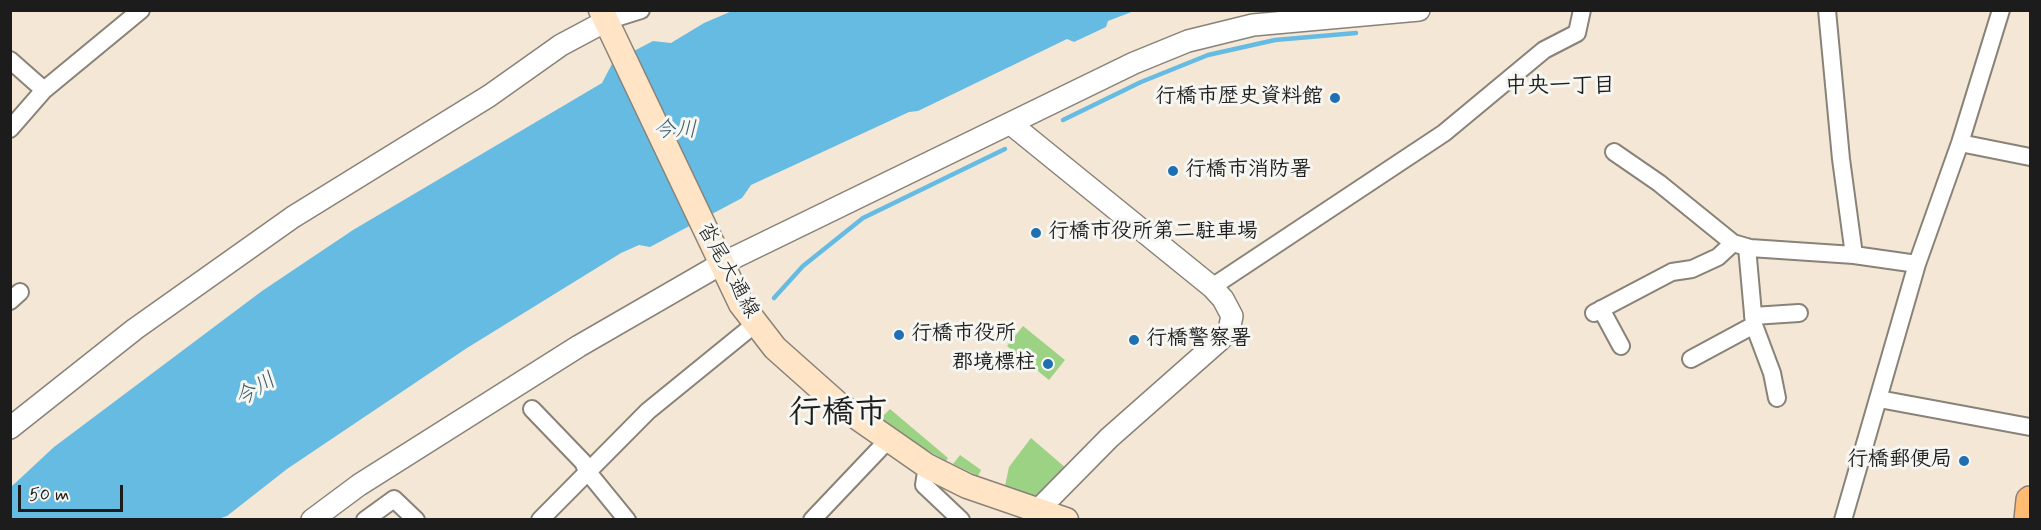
<!DOCTYPE html>
<html>
<head>
<meta charset="utf-8">
<style>
	body { margin:0 }
	#map { position:relative; width:2041px; height:530px; overflow:hidden; background:#f4e7d5; font-family:Mynerve,sans-serif }
	canvas { display:block }
	.frame { position:absolute; inset:0; border:12px solid #1c1c1c; pointer-events:none }
	.scale { position:absolute; left:18px; top:485px; width:105px; height:27px; box-sizing:border-box; border:3px solid #1c1c1c; border-top:0; padding-left:8px; font-size:18px; line-height:21px; white-space:nowrap; color:#1c1c1c; -webkit-text-stroke:4px #f6f6f2; paint-order:stroke }
</style>
</head>
<body>
<div id="map">
<canvas width="2041" height="530"></canvas>
<div class="frame"></div>
<div class="scale">50 m</div>
</div>
<script>
const g = document.querySelector('canvas').getContext('2d');
g.lineJoin = 'round';
function fillPath(path, color) { g.fillStyle = color; g.fill(path, 'evenodd'); }
const poly = rows => new Path2D(rows.map(r => 'M' + r).join(''));
function strokePath(path, color, width, dash) { g.strokeStyle = color; g.lineWidth = width; g.lineCap = dash ? 'butt' : 'round'; g.setLineDash(dash || []); g.stroke(path); }
function label(font, color, halo, rows, align = 'center') {
  g.font = font + ' Mynerve,"Klee One",sans-serif'; g.lineWidth = 6; g.setLineDash([]); g.textBaseline = 'middle'; g.strokeStyle = halo; g.fillStyle = color; for (const [text, x, y, turn = 0] of rows) {
    g.save(); g.translate(x, y); g.rotate((+turn || 0) * Math.PI / 180); g.textAlign = isNaN(turn) ? turn : align; if (halo) g.strokeText(text, 0, 0); g.fillText(text, 0, 0); g.restore();
  }
}
fillPath(poly([
	[1023,326,1065,360,1049,380,1007,346],
	[877,408,884,415,890,409,948,458,946,461,899,434,873,413],
	[1031,438,1067,469,1041,498,1005,486,1009,467],
	[960,455,981,470,978,476,953,464]
]), '#9bd284');
fillPath(poly([
	[732,11,1134,11,1108,21,1106,27,1074,42,1067,39,918,111,909,112,751,185,742,198,650,247,639,245,621,253,467,348,287,469,227,516,215,520,11,520,11,487,54,447,262,291,353,230,602,83,613,62,653,41,671,43,704,23]
]), '#66bbe2');
strokePath(poly([
	[1063,120,1141,82,1208,55,1275,40,1356,33],
	[774,298,803,266,863,218,1005,149]
]), '#66bbe2', 4.5);
const minor = poly([
	[1827,10,1841,159,1854,255],
	[606,21,641,10],
	[10,60,44,90,10,129],
	[44,90,141,10],
	[1960,143,2030,157],
	[1614,152,1659,183,1733,243,1750,248,1854,255,1917,264],
	[1212,287,1444,133,1544,50,1577,33,1582,10],
	[10,301,20,292],
	[1601,309,1621,346],
	[1594,313,1672,272,1692,269,1718,257,1733,243],
	[1753,316,1799,313],
	[1754,325,1772,373,1777,398],
	[1691,359,1754,325,1747,247],
	[1879,399,2030,427],
	[532,409,583,462,587,471,627,520],
	[927,466,924,485,961,520],
	[365,520,394,499,416,520],
	[540,520,648,411,755,324],
	[812,520,887,441],
	[1843,520,1917,264,1960,143,2001,10]
]);
const tertiary = poly([
	[1011,124,1212,287,1223,299,1232,316,1229,330,1220,340,1109,438,1038,510],
	[10,428,135,329,293,217,489,96,561,45,606,21],
	[312,520,359,485,579,346,721,264,1134,63,1188,41,1253,25,1419,10]
]);
const secondary = poly([
	[601,10,741,304,775,348,838,404,927,466,967,486,1066,520]
]);
const primary = poly([
	[2028,520,2030,500]
]);
strokePath(minor, '#888278', 20);
strokePath(tertiary, '#888278', 24);
strokePath(secondary, '#888278', 27);
strokePath(primary, '#888278', 30);
strokePath(minor, '#fff', 16);
strokePath(tertiary, '#fff', 21);
strokePath(secondary, '#ffe4c6', 24);
strokePath(primary, '#ffbb71', 27);
for (const [x, y, r, color] of [
	[1335,98,6,"#1f6fb2"],
	[1173,171,6,"#1f6fb2"],
	[1036,233,6,"#1f6fb2"],
	[899,335,6,"#1f6fb2"],
	[1134,340,6,"#1f6fb2"],
	[1048,364,6,"#1f6fb2"],
	[1964,461,6,"#1f6fb2"]
]) { const dot = new Path2D(); dot.arc(x, y, r, 0, 2 * Math.PI); g.fillStyle = color; g.fill(dot); strokePath(dot, '#f6f6f2', 2); }
label('bold 21px', '#1c1c1c', '#f6f6f2', [
	["行橋市歴史資料館",1323,98,"right"],
	["行橋市消防署",1185,171],
	["行橋市役所第二駐車場",1048,233],
	["行橋市役所",911,335],
	["行橋警察署",1146,340],
	["郡境標柱",1036,364,"right"],
	["行橋郵便局",1952,461,"right"]
], 'left');
label('21px', '#1c1c1c', '#f6f6f2', [
	["沓尾大通線",727,271,61]
]);
label('bold 22px', '#1c1c1c', '#f6f6f2', [
	["中央一丁目",1560,87]
]);
label('italic 22px', '#3a5c6b', '#f6f6f2', [
	["今川",675,131],
	["今川",256,391,-32]
]);
label('bold 33px', '#1c1c1c', '#f6f6f2', [
	["行橋市",838,415]
]);
</script>
</body>
</html>
